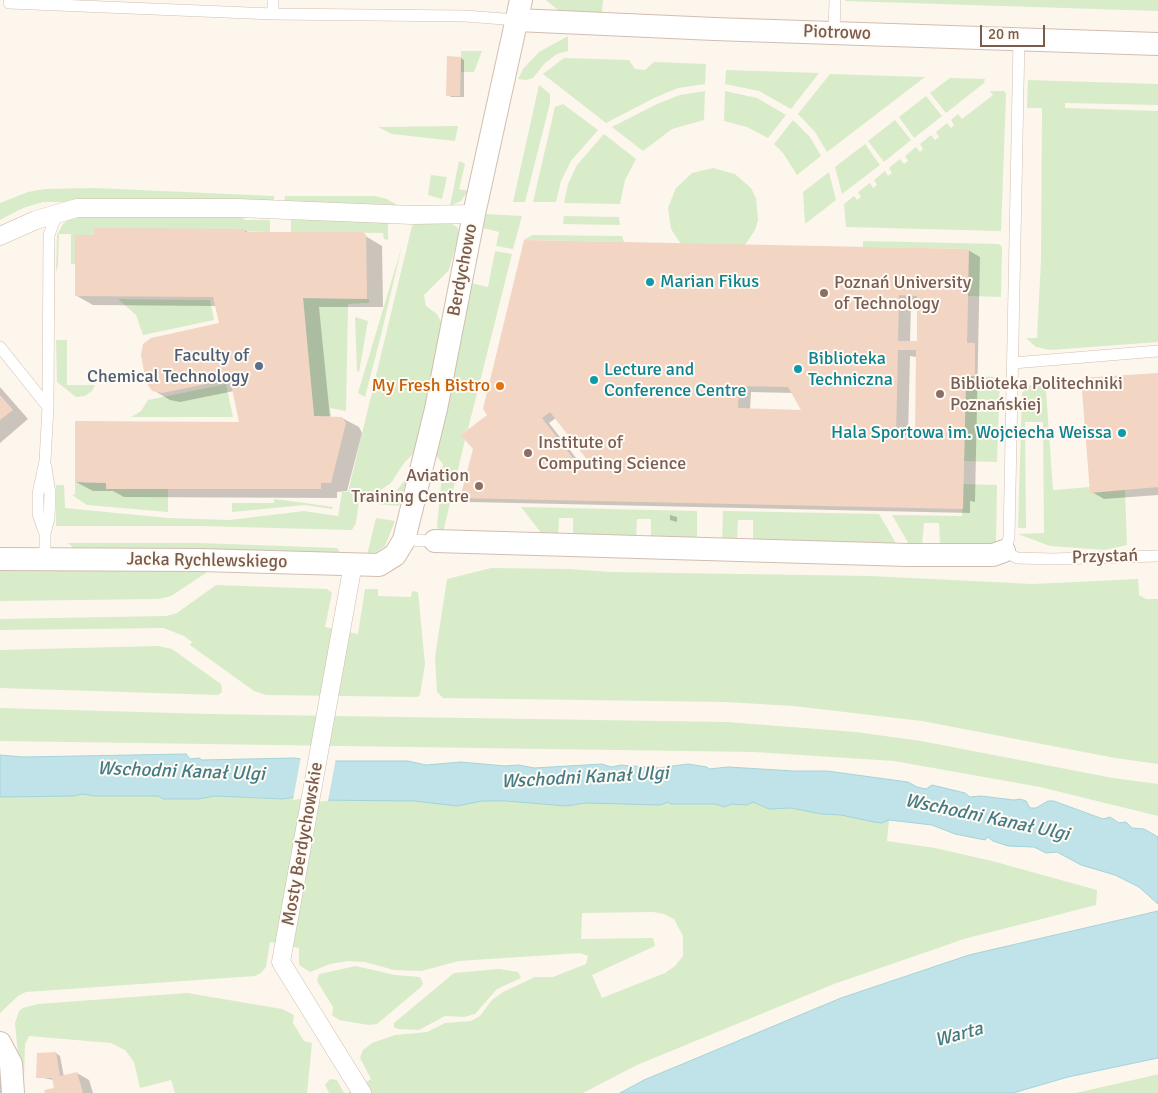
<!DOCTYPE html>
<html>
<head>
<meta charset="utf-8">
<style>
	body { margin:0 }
	#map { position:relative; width:1158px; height:1093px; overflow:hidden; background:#fdf6ec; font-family:Signika,sans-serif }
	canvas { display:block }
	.scale { position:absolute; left:980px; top:25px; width:65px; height:22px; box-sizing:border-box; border:2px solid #7a5c4d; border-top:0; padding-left:6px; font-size:15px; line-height:18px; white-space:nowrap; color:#7a5c4d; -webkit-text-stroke:4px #fffaf3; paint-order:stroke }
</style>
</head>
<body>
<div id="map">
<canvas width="1158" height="1093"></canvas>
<div class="scale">20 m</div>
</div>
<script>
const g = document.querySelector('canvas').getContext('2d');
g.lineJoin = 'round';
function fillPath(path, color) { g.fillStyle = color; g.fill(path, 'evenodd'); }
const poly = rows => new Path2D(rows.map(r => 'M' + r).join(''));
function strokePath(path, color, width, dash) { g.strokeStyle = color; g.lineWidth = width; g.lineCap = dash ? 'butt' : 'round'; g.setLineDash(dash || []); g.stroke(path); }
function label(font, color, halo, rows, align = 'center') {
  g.font = font + ' Signika,sans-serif'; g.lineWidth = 4; g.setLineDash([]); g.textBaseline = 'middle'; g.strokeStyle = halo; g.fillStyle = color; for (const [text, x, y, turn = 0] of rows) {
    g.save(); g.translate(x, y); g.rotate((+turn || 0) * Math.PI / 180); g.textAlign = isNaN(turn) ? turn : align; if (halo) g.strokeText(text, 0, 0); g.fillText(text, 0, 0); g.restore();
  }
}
fillPath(poly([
	[546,0,603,0,602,13,559,11],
	[845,0,1158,0,1158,11,845,1],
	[568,36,568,51,557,54,545,63,533,78,526,80,518,79,523,69,539,52],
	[461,51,482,51,474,72,461,72],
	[564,58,629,60,635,69,645,70,654,62,706,64,705,84,678,88,654,98,606,123,543,74],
	[726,70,819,73,791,109,759,91,725,84],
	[830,74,925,77,827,152,815,132,798,114],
	[950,78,985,79,984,83,946,113,930,93],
	[1028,80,1158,84,1158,105,1065,103,1065,108,1158,111,1158,342,1050,350,1036,347,1026,338,1037,338,1041,260,1042,108,1027,108],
	[539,85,550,94,550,103,525,202,513,202],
	[705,91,704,120,672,129,643,151,612,127,657,104,680,95],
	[725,91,757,98,786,115,768,138,747,127,724,121],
	[990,91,1004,91,1006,94,1001,231,846,227,844,204,854,196,857,200,861,197,858,192,870,183,873,188,877,185,874,180,885,171,888,176,892,173,889,168,900,159,904,164,908,161,905,156,916,147,920,152,923,149,920,144,931,135,935,140,939,137,936,132,947,123,951,128,954,125,951,120,958,114,962,119,993,95],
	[926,96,942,116,914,138,899,117],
	[563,104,598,130,571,161,561,181,556,202,533,202,555,107],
	[793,120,810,137,821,156,797,175,783,153,774,144],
	[895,120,911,140,884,162,868,141],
	[458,126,455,141,392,134,378,127],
	[604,134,636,159,625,180,620,204,564,203,568,184,577,165],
	[865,144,880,165,842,194,835,167],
	[459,161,465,164,459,189,468,191,461,201,450,206],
	[713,168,735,174,751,188,756,198,758,220,755,230,743,248,683,247,671,229,668,208,676,188,692,173],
	[829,172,836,200,805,224,803,192],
	[431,175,447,177,442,199,428,195],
	[95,188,274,196,274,202,43,202,23,208,0,220,0,203,28,192,45,189],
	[285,196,375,196,387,199,397,205,284,203],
	[486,214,522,216,513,249,496,246,499,232,483,228],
	[239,215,245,220,270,220,270,232,94,228,94,235,76,235,76,264,71,264,71,234,59,234,58,265,56,272,57,235,63,224,73,216],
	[564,216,619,217,620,225,563,224],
	[291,220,388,220,388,240,384,239,383,233,291,232],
	[416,223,451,223,458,228,459,233,449,270,424,295,426,306,437,314,444,327,415,452,404,463,391,483,363,502,359,501,356,523,352,530,199,526,56,526,56,485,64,485,65,508,168,518,230,520,304,511,338,516,342,492,348,492,412,226],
	[532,235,622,236,624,242,524,240],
	[863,241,999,244,1002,247,1001,297,967,296,968,249,863,247],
	[402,246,381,335,365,397,358,393],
	[495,251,512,254,468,429,462,435,465,440,443,533,437,527,443,464,435,454,471,283,488,287],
	[303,298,369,299,369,303,348,304,346,411,330,408,331,416,314,416],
	[118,299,210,300,214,320,143,335,136,315],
	[355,317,368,321,359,372,357,371],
	[56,340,67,340,67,385,95,385,92,391,85,396,76,397,57,382],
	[966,376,1000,377,997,462,964,461],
	[1036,383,1042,385,1046,391,1053,490,1090,487,1125,490,1127,545,1105,550,1050,546,1018,534,1044,533,1043,422,1025,422,1026,528,1018,528,1022,393,1029,386],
	[226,384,233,417,131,417,141,411,148,400],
	[408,476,399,506,378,504,397,490],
	[75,482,106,483,106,489,168,489,168,512,87,505,72,495,75,494],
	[963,484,997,485,996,543,990,547,940,546,939,523,924,523,922,545,910,546,892,515,962,516],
	[274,499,305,503,333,507,332,509,305,505,232,512,232,503,274,503],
	[521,507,697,511,697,539,651,538,651,519,637,519,636,539,573,536,573,518,559,518,558,537,542,534],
	[723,511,879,514,897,545,753,540,753,520,738,520,737,540,722,540],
	[376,518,395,521,385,546,373,554,367,555],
	[68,543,200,543,337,548,341,554,75,549],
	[491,568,568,569,612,572,871,576,1032,584,1138,579,1139,595,1146,599,1158,599,1158,764,1115,758,922,721,793,706,726,702,443,698,437,692,435,657,447,579],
	[0,569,206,570,206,573,171,596,159,599,0,601],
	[216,585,327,589,332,593,325,627,358,634,365,589,378,589,378,596,411,597,412,591,418,592,425,664,420,695,417,697,266,695,254,691,190,645,192,642,184,636,164,628,0,630,0,619,166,616,177,613],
	[158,646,172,649,221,684,222,692,218,695,0,688,0,650],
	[0,708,209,714,727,722,856,732,921,741,1113,778,1158,784,1158,816,1040,787,894,761,754,752,0,741],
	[329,787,791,794,1129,863,1158,904,1139,887,1115,875,1081,865,1058,852,1046,853,1034,847,1008,846,993,841,988,837,985,840,955,834,932,825,889,820,887,841,935,848,992,861,1097,890,1096,905,964,939,834,984,637,1065,583,1093,348,1093,371,1079,360,1058,363,1050,372,1043,395,1035,427,1032,445,1023,471,1021,480,1016,492,1000,503,992,535,977,553,977,586,964,588,956,580,953,459,961,421,971,394,970,365,962,347,961,330,964,310,972,299,965,299,948,270,942,266,967,261,973,255,976,26,992,18,996,0,1013,0,792,211,790,251,798,283,799],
	[653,912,664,914,674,919,683,936,683,956,675,966,665,973,602,998,592,975,655,946,653,938,581,939,582,913],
	[356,966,395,975,420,977,423,983,421,987,377,1024,369,1025,339,1020,332,1015,333,1007,317,981,319,974],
	[499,969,518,972,521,978,497,989,475,1014,464,1017,445,1016,419,1030,398,1029,394,1027,394,1023,454,973],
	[187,993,282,1009,294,1015,293,1023,304,1041,312,1043,307,1093,175,1093,171,1080,140,1088,134,1062,125,1050,111,1043,29,1036,25,1044,24,1080,20,1077,15,1023,19,1011,23,1008,38,1004],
	[1158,1074,1158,1093,1076,1093,1155,1075],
	[330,1079,337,1080,344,1093,329,1093,325,1085]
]), '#d8ecc9');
const water = poly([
	[186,754,190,759,199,758,202,760,294,758,314,761,408,761,426,765,461,762,505,766,519,765,534,768,602,764,611,767,621,765,658,768,688,764,707,767,709,769,728,767,794,771,827,771,908,782,917,787,926,789,932,785,965,793,970,797,981,796,1014,800,1020,799,1026,801,1030,808,1036,808,1048,801,1054,801,1103,819,1110,817,1119,823,1126,822,1132,828,1144,829,1158,837,1158,904,1139,887,1115,875,1081,865,1057,852,1046,853,1034,847,1008,846,993,841,988,837,985,840,955,834,932,825,889,820,882,823,874,822,841,815,821,814,791,808,769,809,753,802,747,805,731,804,725,807,715,804,671,804,668,802,660,805,586,803,566,806,506,801,482,801,457,806,414,801,314,800,307,795,283,799,215,796,198,799,163,799,158,796,95,796,82,794,73,796,0,797,0,755,23,757,186,754],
	[1158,911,1158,1058,1068,1077,1013,1093,620,1093,644,1080,841,998,969,955,1158,911]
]);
fillPath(water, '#bfe3e8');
strokePath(water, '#a5d3da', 1);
fillPath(poly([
	[301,756,336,758,328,801,314,802,306,798,293,800]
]), '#fdf6ec');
fillPath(poly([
	[461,58,464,60,464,97,451,97,448,95],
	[244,230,250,233,362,234,382,246,383,307,319,307,330,417,342,418,359,427,362,433,347,491,337,492,337,498,124,497,113,491,93,491,76,482,240,423,234,391,180,402,170,400,153,390,220,324,216,306,93,305,77,296],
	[968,250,980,257,975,502,970,501,970,513,470,502,462,498,474,449,463,435],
	[911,302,918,302,918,342,910,342],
	[910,356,917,357,916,437,908,436],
	[751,392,793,393,803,411,750,410],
	[556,418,590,462,583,467,549,423],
	[1158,374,1158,495,1104,499,1092,492],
	[0,387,28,419,0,443],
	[670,515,677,517,677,522,670,520],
	[56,1053,60,1056,64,1077,77,1073,89,1080,93,1093,46,1093,56,1088,54,1080,37,1077],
	[0,1079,3,1080,1,1093,0,1093]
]), '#0003');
fillPath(poly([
	[447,56,461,57,460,96,446,96],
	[94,228,245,229,245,232,363,232,366,235,367,299,303,298,314,416,342,417,346,423,331,483,321,483,321,489,106,489,106,483,75,482,75,421,239,422,230,379,162,393,152,391,146,382,141,355,143,344,151,338,219,323,213,297,75,296,75,235,94,235],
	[524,240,969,249,967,343,975,343,975,376,966,376,963,509,460,498,473,449,461,435,487,415,483,409],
	[899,295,917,296,917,341,898,341],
	[898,350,916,350,915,435,896,435],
	[739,386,788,387,801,410,738,408],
	[550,412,588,461,580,467,542,418],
	[1158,373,1158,487,1090,493,1081,378],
	[0,395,13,410,0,420],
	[56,1052,60,1076,77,1072,83,1093,45,1093,44,1090,54,1088,52,1078,36,1078,37,1053]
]), '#f3d5c3');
const service = poly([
	[9,3,273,14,465,16,517,20],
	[273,14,273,0],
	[834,33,835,0],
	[1019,39,1009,538,1004,551,1017,558,1052,559,1158,556],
	[0,347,48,407],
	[1013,363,1158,351],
	[45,534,38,514,38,494,45,461,48,407,49,235,55,219,61,213],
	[404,540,435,541],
	[45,559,45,534,49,518,50,494,46,467]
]);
const pedestrian = poly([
	[0,236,36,220,77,208,238,208,412,215,474,214],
	[351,575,281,962,362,1093]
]);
const minor = poly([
	[517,20,714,29,1158,44],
	[435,541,908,555,993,555,1004,551],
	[0,559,200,560,379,565,395,555,404,540,436,409,474,214,521,0],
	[0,1043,11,1064,13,1093]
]);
strokePath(service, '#d1beb0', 12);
strokePath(pedestrian, '#d1beb0', 19);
strokePath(minor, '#d1beb0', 24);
strokePath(service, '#fff', 11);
strokePath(pedestrian, '#fff', 18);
strokePath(minor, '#fff', 22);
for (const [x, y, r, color] of [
	[650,282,5,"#0f9aa8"],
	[824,293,5,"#8d6e63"],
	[259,366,5,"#5c6f8a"],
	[798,369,5,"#0f9aa8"],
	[594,380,5,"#0f9aa8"],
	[500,386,5,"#e8710a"],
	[940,394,5,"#8d6e63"],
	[1122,433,5,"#0f9aa8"],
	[528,453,5,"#8d6e63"],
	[479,486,5,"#8d6e63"]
]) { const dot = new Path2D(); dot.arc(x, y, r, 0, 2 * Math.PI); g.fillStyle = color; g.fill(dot); strokePath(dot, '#fffaf3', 2); }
label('18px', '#7a5c4d', '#fffaf3', [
	["Piotrowo",837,33,2],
	["Berdychowo",463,270,-79],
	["Przystań",1105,557,-2],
	["Jacka Rychlewskiego",207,561,1],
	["Mosty Berdychowskie",303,844,-80]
]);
label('18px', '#0d838f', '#fffaf3', [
	["Marian Fikus",660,282],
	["Biblioteka",808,359],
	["Techniczna",808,380],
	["Lecture and",604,370],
	["Conference Centre",604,391],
	["Hala Sportowa im. Wojciecha Weissa",1112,433,"right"]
], 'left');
label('18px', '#785e54', '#fffaf3', [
	["Poznań University",834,283],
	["of Technology",834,304],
	["Biblioteka Politechniki",950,384],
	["Poznańskiej",950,405],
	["Institute of",538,443],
	["Computing Science",538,464],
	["Aviation",469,476,"right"],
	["Training Centre",469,497,"right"]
], 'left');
label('18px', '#4e5e75', '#fffaf3', [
	["Faculty of",249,356],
	["Chemical Technology",249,377]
], 'right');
label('18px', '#c56008', '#fffaf3', [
	["My Fresh Bistro",490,386]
], 'right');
label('italic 19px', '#437c86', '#fffaf3', [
	["Wschodni Kanał Ulgi",181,772,2],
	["Wschodni Kanał Ulgi",585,778,-3],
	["Wschodni Kanał Ulgi",987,818,12],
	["Warta",959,1035,-15]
]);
</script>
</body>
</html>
